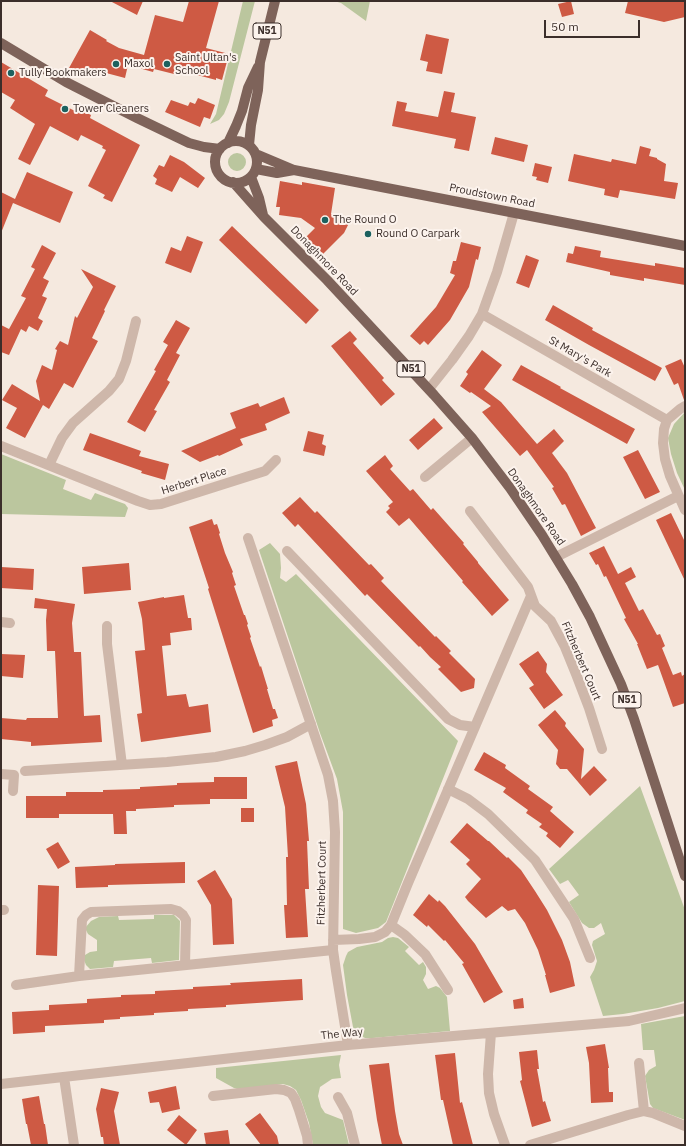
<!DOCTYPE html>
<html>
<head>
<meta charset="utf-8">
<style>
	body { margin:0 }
	#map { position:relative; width:686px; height:1146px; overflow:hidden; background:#f5e9df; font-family:"IBM Plex Sans",sans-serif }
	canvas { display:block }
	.frame { position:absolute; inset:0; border:2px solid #3b2e2a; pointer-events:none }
	.scale { position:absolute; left:544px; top:20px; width:96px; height:18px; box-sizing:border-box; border:2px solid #3b2e2a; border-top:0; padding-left:5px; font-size:12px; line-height:14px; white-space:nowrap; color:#3b2e2a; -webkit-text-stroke:3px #fcf3ed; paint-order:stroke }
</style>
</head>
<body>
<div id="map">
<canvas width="686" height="1146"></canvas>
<div class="frame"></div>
<div class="scale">50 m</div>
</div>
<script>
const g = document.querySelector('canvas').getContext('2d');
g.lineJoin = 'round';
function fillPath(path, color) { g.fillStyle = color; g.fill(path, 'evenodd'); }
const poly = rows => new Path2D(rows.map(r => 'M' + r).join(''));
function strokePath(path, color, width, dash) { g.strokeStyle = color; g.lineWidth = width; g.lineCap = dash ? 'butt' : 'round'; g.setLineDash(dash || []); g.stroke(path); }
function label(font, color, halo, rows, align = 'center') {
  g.font = font + ' "IBM Plex Sans",sans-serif'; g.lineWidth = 4; g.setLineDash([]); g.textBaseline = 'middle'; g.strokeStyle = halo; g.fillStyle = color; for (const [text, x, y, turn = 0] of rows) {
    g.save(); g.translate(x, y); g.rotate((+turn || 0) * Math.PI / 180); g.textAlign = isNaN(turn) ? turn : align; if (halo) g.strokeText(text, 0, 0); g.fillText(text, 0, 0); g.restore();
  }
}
fillPath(poly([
	[243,1,255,1,229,102,224,114,219,120,210,124,216,114],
	[334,1,370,1,366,21,341,3],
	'228 162a9 9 0 1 1 18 0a9 9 0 1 1-18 0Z',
	[685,412,685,490,677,473,671,454,668,438,674,424],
	[1,454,66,480,63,489,91,500,95,493,125,504,128,508,125,517,1,514],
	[270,543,280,554,281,568,280,578,286,582,296,574,458,741,386,922,378,928,356,933,343,929,343,812,337,779,320,733,259,550],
	[640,786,685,910,685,1001,658,1008,623,1014,603,1016,590,977,594,970,597,961,592,945,593,941,605,934,601,923,594,928,589,928,582,923,569,902,579,895,568,880,560,884,549,869],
	[154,915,174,915,180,921,179,960,152,963,151,958,114,961,113,967,90,969,86,965,84,960,85,955,90,952,97,951,97,940,88,934,85,928,91,921,99,917,118,916,119,920,154,919],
	[393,937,398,938,409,947,405,951,419,965,423,962,426,967,426,974,423,980,428,989,436,986,440,988,447,997,450,1031,373,1038,365,1038,357,1034,353,1027,347,995,343,965,346,956,348,952,357,947,382,942,388,938],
	[685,1016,685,1120,653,1108,650,1104,645,1076,649,1070,656,1066,654,1050,643,1050,641,1024],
	[341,1055,339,1065,341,1078,332,1079,320,1087,318,1096,321,1107,325,1113,343,1120,349,1145,313,1145,309,1123,301,1100,296,1090,290,1086,283,1084,241,1090,234,1088,216,1078,216,1068]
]), '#bbc69e');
fillPath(poly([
	[110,1,143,1,137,15],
	[189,1,219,1,206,48,229,54,222,80,216,78,216,80,175,69,174,74,154,69,153,72,128,65,125,78,91,69,87,77,69,68,90,30,107,40,106,41,119,48,144,55,155,15,183,22],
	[571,1,574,14,562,17,558,4],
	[628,1,685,1,685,17,664,22,625,13],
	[426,34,449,39,442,74,426,71,428,62,420,60],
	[1,62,48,90,45,96,77,112,79,109,91,115,90,118,140,145,112,202,103,198,105,195,88,186,106,150,102,148,103,146,81,135,78,141,50,126,30,165,18,159,35,124,10,108,15,100,1,92],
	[444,91,455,93,451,112,476,117,469,151,454,148,456,139,392,126,397,101,407,103,405,111,438,117],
	[198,98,215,105,210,119,204,117,200,127,165,112,171,100,188,106,190,102,195,104],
	[495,137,528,145,524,162,491,154],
	[640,146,651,149,649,156,657,158,657,159,666,164,664,181,678,183,675,199,620,190,618,198,604,195,605,189,568,181,574,154,611,162,612,159,636,164],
	[170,155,184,162,205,178,198,188,180,177,172,192,155,184,157,179,153,176,159,165,164,167],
	[535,163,552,167,548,183,536,180,537,177,532,176],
	[27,172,73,192,60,223,13,203,1,233,1,192,15,199],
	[280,181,302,185,302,182,335,188,331,214,349,223,344,233,320,257,303,240,315,228,301,218,279,215,280,207,276,207],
	[232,226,319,310,306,324,219,240],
	[187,236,203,242,191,273,165,263,171,247,181,251],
	[461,242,481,247,478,260,476,259,469,287,450,320,428,345,424,341,420,345,410,336,436,307,455,275,450,273,453,261,456,261],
	[42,245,56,253,43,278,49,281,42,296,47,298,38,318,43,321,38,331,29,326,26,332,21,329,9,355,1,352,1,325,9,329,26,298,21,296,35,269,31,267],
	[575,246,601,251,600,257,655,266,655,263,685,268,685,285,644,278,644,281,610,275,610,272,566,262,568,253,573,254],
	[526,255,539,260,529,288,516,283],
	[81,269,116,286,104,310,105,311,92,338,98,341,73,388,64,383,49,409,43,405,25,438,6,428,17,408,2,400,12,384,40,401,36,381,42,365,52,370,57,350,55,349,60,341,68,345,75,316,77,318,93,287],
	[553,305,593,328,592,330,662,368,655,381,589,345,545,320],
	[176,320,190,328,176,353,180,355,167,380,170,382,154,410,157,411,145,432,127,422,156,371,154,370,168,345,163,342],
	[350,331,357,339,353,343,384,378,382,380,395,394,381,406,331,346],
	[482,350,502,365,484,389,501,402,537,444,554,429,564,441,552,453,567,473,596,528,581,536,565,504,562,505,552,488,554,487,527,450,520,456,482,412,491,406,471,392,470,393,460,386,468,374,466,372],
	[681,359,685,368,684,400,678,383,674,385,665,366],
	[521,365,561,387,560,388,635,429,627,444,512,380],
	[284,397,290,413,265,424,267,430,240,439,243,445,219,456,218,455,200,462,181,451,236,428,230,413,258,403,260,407],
	[434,418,443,428,418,450,409,440],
	[308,431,324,435,322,444,326,446,324,456,303,451],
	[90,433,141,451,139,456,169,464,165,480,141,473,142,471,83,450],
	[638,450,660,492,645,499,623,457],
	[385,455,393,466,390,469,410,491,413,489,431,510,433,508,464,543,463,544,478,562,478,563,509,600,492,616,472,593,462,582,463,581,409,518,399,526,386,512,390,508,388,506,393,502,366,471],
	[300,497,315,513,317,511,369,565,371,564,384,578,381,581,435,637,436,636,451,651,449,653,475,679,474,688,461,692,438,669,441,667,430,657,420,646,419,647,367,594,365,596,298,524,295,527,282,513],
	[671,513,685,542,685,581,656,520],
	[212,519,214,525,217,524,220,533,219,534,225,553,233,572,232,573,236,585,234,586,244,615,245,615,248,624,247,625,251,637,250,638,260,667,261,666,264,676,268,689,267,689,273,709,275,709,278,718,272,720,273,726,253,733,208,589,209,588,189,527],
	[604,546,618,574,631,567,636,577,625,583,639,611,643,609,657,635,660,634,665,646,662,648,673,675,681,672,682,676,685,674,685,703,673,707,658,665,647,669,637,644,638,644,624,619,626,618,606,576,604,577,598,564,596,565,589,553],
	[129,563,131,590,84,594,82,567],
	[1,567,34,569,33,590,1,588],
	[184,595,188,618,191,618,192,630,170,633,171,645,162,646,167,696,186,694,189,707,208,704,211,732,141,742,137,714,142,713,135,651,145,650,142,619,138,602,164,597,164,598],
	[35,598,75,604,72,623,74,652,81,652,84,716,100,715,102,742,31,746,31,742,1,739,1,718,26,720,27,718,58,718,55,651,47,651,46,620,47,609,34,608],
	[538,651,547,664,546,672,563,695,544,709,529,688,534,685,519,664],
	[1,654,25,655,23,678,1,676],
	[555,710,566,723,565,726,584,749,581,779,594,766,607,780,590,796,567,769,560,769,556,764,558,750,538,725],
	[484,752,506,765,505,768,530,786,528,789,553,807,550,811,574,832,560,848,546,836,548,833,539,827,542,824,526,813,528,810,503,792,506,788,474,770],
	[297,761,306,804,309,841,307,841,309,889,305,889,308,937,286,938,284,905,287,905,286,857,288,857,285,807,275,766],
	[214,777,247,777,247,799,210,799,210,804,174,805,174,807,136,809,136,811,126,811,127,834,114,834,113,814,59,814,59,818,26,818,26,796,66,796,66,792,103,792,103,790,140,789,140,787,177,785,177,783,214,782],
	[241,808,254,808,254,822,241,822],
	[467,823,488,841,489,841,507,858,508,857,521,870,535,891,547,910,562,940,570,962,575,986,550,993,545,975,546,975,538,950,525,923,515,909,508,911,502,906,486,918,468,901,465,897,481,879,466,864,470,860,450,842],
	[58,842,70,862,58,869,46,849],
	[185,862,185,883,108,885,108,887,76,888,75,867,115,865,115,864],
	[215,870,232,899,234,944,213,945,211,905,197,881],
	[38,885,59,886,57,956,36,955],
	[429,894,438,902,439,900,445,906,475,944,503,992,484,1003,462,964,464,963,445,940,444,941,428,925,427,927,413,915],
	[302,979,303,1000,226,1005,226,1007,188,1009,188,1011,154,1013,154,1015,120,1017,120,1019,104,1020,104,1023,45,1026,45,1032,13,1034,12,1012,49,1010,49,1005,87,1003,87,999,121,997,121,995,155,994,155,991,193,989,193,987,231,985,230,983],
	[523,998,524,1008,514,1009,513,1000],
	[605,1044,609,1068,608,1068,609,1092,613,1092,613,1102,591,1103,589,1063,586,1047],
	[537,1050,539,1069,537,1069,543,1102,545,1101,551,1121,532,1127,520,1081,522,1080,519,1052],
	[455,1053,460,1103,462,1102,473,1145,453,1145,443,1100,441,1100,435,1055],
	[389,1063,395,1111,399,1134,403,1145,382,1145,377,1120,369,1065],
	[176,1086,180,1109,162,1113,159,1102,150,1103,148,1092],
	[101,1088,119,1092,114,1111,120,1145,104,1145,103,1137,101,1137,96,1109],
	[39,1096,44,1124,45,1124,48,1145,31,1145,27,1124,26,1124,22,1099],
	[260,1113,277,1136,279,1145,261,1145,245,1124],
	[179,1115,197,1130,186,1145,167,1130],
	[228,1130,230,1145,206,1145,204,1133]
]), '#ce5a44');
strokePath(poly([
	[482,314,667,420],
	[429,389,452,360,469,336,482,314,497,272,514,213],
	[685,406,680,409,667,420,664,429,663,443,665,459,670,476,685,510],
	[1,446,138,501,150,505,161,504,265,471,276,460],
	[49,465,62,438,73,423,109,391,119,379,126,361,136,321],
	[425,477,472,438],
	[470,511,528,587,535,606,551,621,565,647,576,674,589,708,602,749],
	[248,538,328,775,333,801,335,832,333,950,336,971,348,1045],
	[287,551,448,719,460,725,475,727],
	[556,557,678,496],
	[1,622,10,623],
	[107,626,107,644,122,765],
	[25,771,167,762,216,757,245,751,265,745,287,737,311,724],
	[1,774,14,775,13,791],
	[448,789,468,799,488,814,535,860,574,919,590,958],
	[1,910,4,910],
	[391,925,405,935,425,954,448,990],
	[333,940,359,939,375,937,385,932,391,925,408,883,531,596],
	[79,976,82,920,86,915,91,912,171,909,178,911,183,915,186,920,185,965],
	[16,985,79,976,333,950],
	[491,1033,488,1074,489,1093,494,1114,505,1145],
	[639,1063,644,1111],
	[64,1077,74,1145],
	[1,1084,348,1045,629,1021,685,1008],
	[213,1096,276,1089,284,1090,291,1093,295,1099,299,1110,307,1136,308,1145],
	[338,1097,347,1113,355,1145],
	[530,1145,628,1115,644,1111,653,1113,685,1126]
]), '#ceb7aa', 10);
strokePath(poly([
	[1,43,66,82,137,118,189,143,204,147,220,149],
	'215 162a21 21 0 1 1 42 0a21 21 0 1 1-42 0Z',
	[228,143,236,126,242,111,248,88,258,67],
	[249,145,251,125,258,90,260,62,275,1],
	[256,154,294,170,685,246],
	[256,169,277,173,294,170],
	[251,177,259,198,263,215],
	[233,182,264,217,327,280,434,395,472,438,510,488,542,535,572,584,590,617,621,684,634,719,685,876]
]), '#7e635a', 10);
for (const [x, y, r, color] of [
	[116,64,4,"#1c615f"],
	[167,64,4,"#1c615f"],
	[11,73,4,"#1c615f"],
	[65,109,4,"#1c615f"],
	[325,220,4,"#1c615f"],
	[368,234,4,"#1c615f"]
]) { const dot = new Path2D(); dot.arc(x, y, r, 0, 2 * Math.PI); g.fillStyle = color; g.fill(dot); strokePath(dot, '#fcf3ed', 1.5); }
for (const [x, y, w] of [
	[267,31,28],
	[411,369,28],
	[627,700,28]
]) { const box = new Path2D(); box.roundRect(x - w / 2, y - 8, w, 16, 3); g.fillStyle = '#fcf3ed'; g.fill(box); strokePath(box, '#3b2e2a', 1); }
label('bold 10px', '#3b2e2a', null, [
	["N51",267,31],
	["N51",411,369],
	["N51",627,700]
]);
label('11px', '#3b2e2a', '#fcf3ed', [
	["Saint Ultan's",175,58],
	["School",175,71],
	["Maxol",124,64],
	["Tully Bookmakers",19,73],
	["Tower Cleaners",73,109],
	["The Round O",333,220],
	["Round O Carpark",376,234]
], 'left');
label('11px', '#3b2e2a', '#fcf3ed', [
	["Proudstown Road",492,196,11],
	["Donaghmore Road",324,261,46],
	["St Mary's Park",580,357,30],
	["Herbert Place",194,481,-18],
	["Donaghmore Road",536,507,55],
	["Fitzherbert Court",581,661,67],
	["Fitzherbert Court",322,883,-89],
	["The Way",342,1034,-6]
]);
</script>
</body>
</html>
